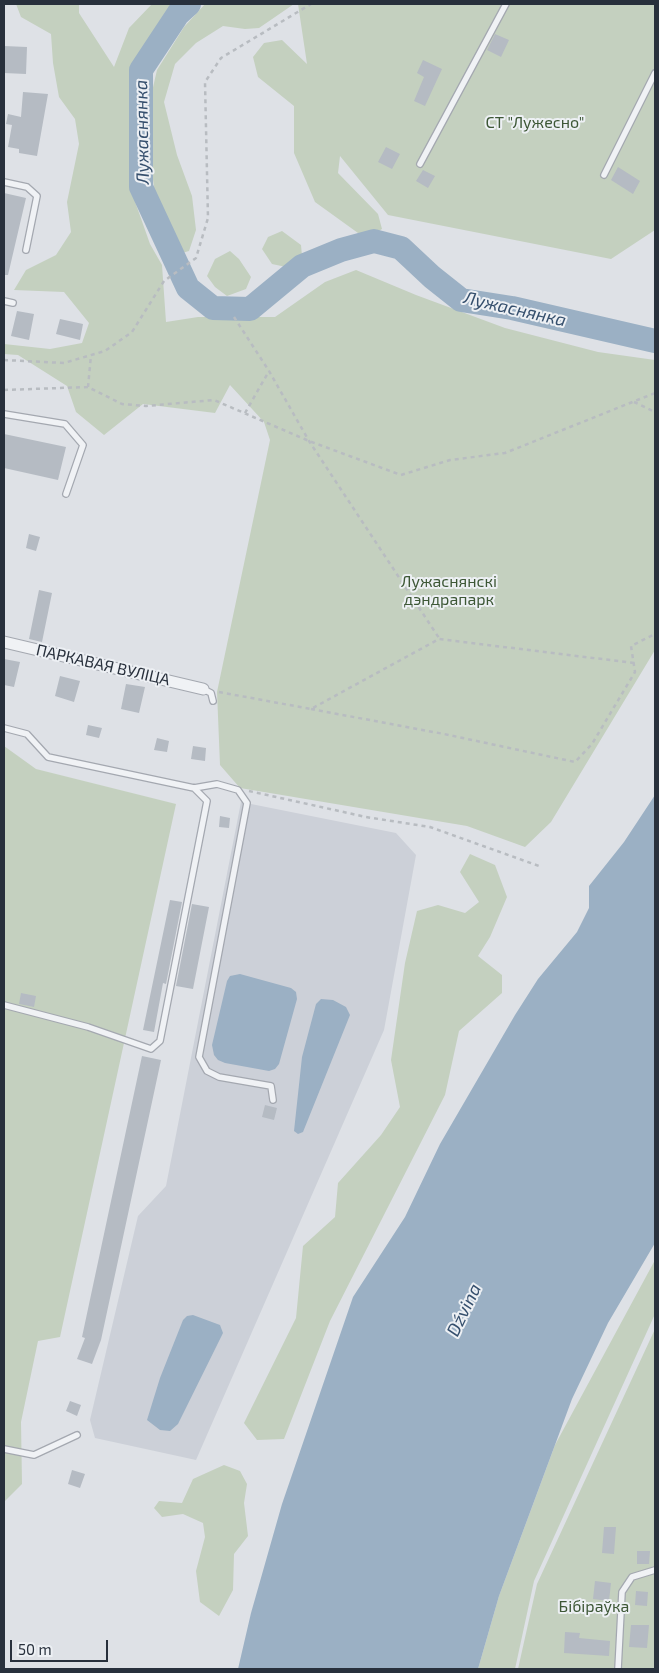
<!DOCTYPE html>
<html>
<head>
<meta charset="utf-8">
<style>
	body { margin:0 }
	#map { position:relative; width:659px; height:1673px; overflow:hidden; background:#dee1e6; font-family:"Exo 2",sans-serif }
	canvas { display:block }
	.frame { position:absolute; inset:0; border:5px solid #28303c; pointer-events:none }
	.scale { position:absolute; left:10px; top:1640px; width:98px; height:22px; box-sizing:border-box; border:2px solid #28303c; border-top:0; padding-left:6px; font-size:15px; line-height:18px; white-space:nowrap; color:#28303c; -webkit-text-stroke:4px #edf0f4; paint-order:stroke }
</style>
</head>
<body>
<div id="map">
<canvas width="659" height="1673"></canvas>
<div class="frame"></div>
<div class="scale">50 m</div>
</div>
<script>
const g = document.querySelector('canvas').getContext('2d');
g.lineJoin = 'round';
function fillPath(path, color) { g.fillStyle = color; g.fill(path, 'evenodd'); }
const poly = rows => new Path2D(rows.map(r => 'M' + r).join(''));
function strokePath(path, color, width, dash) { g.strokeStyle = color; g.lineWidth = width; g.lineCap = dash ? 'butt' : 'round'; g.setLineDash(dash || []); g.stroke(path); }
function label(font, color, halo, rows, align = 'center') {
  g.font = font + ' "Exo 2",sans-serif'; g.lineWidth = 4; g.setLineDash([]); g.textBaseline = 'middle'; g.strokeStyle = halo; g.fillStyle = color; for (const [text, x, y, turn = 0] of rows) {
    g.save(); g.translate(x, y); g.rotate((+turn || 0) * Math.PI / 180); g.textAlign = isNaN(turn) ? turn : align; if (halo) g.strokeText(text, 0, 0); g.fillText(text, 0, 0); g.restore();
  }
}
fillPath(poly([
	[241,802,396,833,416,855,384,1030,196,1460,95,1438,90,1420,138,1216,166,1186]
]), '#ccd0d8');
fillPath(poly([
	[16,4,79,4,79,13,114,67,129,28,152,4,181,4,154,37,135,75,130,138,132,193,150,244,162,265,166,322,198,317,275,317,325,282,356,270,416,295,505,328,598,352,655,360,655,650,551,822,525,847,467,826,240,788,220,765,217,692,270,440,264,422,230,385,215,413,143,404,104,435,76,412,67,386,18,355,4,354,4,344,50,349,82,343,89,323,64,292,14,290,26,270,56,255,71,232,67,202,79,144,75,119,59,97,53,63,51,34,21,17],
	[205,4,294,4,259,28,245,29,223,26,196,43,175,64,164,102,177,155,192,196,196,230,189,251,182,253,156,204,149,146,148,109,157,70,184,27],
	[298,4,655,4,655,230,611,259,388,215,340,156,338,173,378,214,382,229,373,234,358,233,315,202,294,153,294,106,258,77,253,57,264,43,282,40,307,64],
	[282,231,301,245,302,256,286,267,272,264,262,249,268,237],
	[230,251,239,259,251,277,246,289,227,296,215,287,207,276,215,259],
	[4,746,36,769,176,804,60,1337,38,1341,21,1422,22,1484,4,1502],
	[470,854,495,865,507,897,490,937,478,956,502,975,502,993,459,1031,445,1095,330,1321,284,1439,257,1440,244,1423,296,1318,303,1246,335,1217,338,1183,381,1135,400,1107,391,1060,405,963,417,911,438,905,465,913,479,902,460,872],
	[655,1260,655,1314,534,1581,515,1669,478,1669,499,1596,555,1445],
	[655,1329,655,1669,518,1669,537,1584],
	[224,1465,240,1471,247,1484,244,1503,248,1536,234,1554,233,1590,219,1616,200,1602,196,1571,205,1537,203,1523,183,1514,162,1517,154,1508,159,1501,182,1503,193,1479]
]), '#c4d0bf');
fillPath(poly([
	[655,795,655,1243,608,1323,572,1399,499,1596,478,1669,238,1669,251,1613,282,1504,353,1297,405,1217,440,1144,515,1015,538,979,577,932,589,908,589,886,624,842],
	[240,974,291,988,296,992,297,999,279,1064,275,1069,269,1071,225,1063,218,1060,214,1055,212,1045,227,981,230,976],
	[321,999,333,1000,346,1007,350,1015,303,1132,298,1134,294,1131,302,1057,316,1004],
	[193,1315,220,1325,223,1333,178,1424,170,1431,160,1430,147,1420,160,1378,183,1320,187,1316]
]), '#9bb0c4');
strokePath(poly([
	[189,4,178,14,141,70,141,187,188,288,213,308,250,309,302,266,341,250,374,241,401,248,432,277,461,300,512,308,655,341]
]), '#9bb0c4', 24);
fillPath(poly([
	[495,34,509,40,501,57,487,50],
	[4,46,27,47,26,74,4,73],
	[423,60,442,69,425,106,414,101,424,77,417,73],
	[23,92,48,94,37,156,19,153,19,149,8,147,12,125,6,124,8,114,21,117],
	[386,147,400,154,392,169,378,162],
	[618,167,640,181,633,194,611,180],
	[423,170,435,176,428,188,416,181],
	[4,193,26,198,8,275,4,275],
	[17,311,34,314,29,340,11,336],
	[60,319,83,324,80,340,56,334],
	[4,434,66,447,58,480,4,468],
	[29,534,40,537,36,551,26,548],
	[39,590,52,593,42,642,29,639],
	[4,659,20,662,14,687,4,685],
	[60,676,80,681,74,702,55,696],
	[126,684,145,687,139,713,121,709],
	[88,725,102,728,99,738,86,735],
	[157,738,169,741,167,752,154,750],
	[193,746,206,748,205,761,191,759],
	[220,816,230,818,229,828,219,827],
	[170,900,182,902,166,984,163,983,154,1032,143,1030],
	[192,904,209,907,193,989,176,986],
	[21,993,36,996,34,1007,19,1004],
	[142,1056,161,1060,101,1340,92,1364,77,1359,85,1338,82,1337],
	[265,1105,277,1108,274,1120,262,1117],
	[70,1401,81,1405,77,1416,66,1411],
	[72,1470,85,1474,80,1488,68,1484],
	[604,1527,616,1527,614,1554,602,1553],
	[637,1551,650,1551,649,1564,637,1564],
	[595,1581,611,1583,609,1601,593,1599],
	[636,1591,648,1592,647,1606,635,1605],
	[631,1625,649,1625,647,1648,629,1647],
	[565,1632,580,1633,579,1638,610,1641,609,1656,564,1653]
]), '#b5bbc3');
const service = poly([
	[420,164,506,4],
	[604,175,655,73],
	[4,182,27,187,37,196,26,250],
	[4,301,13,303],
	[4,414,65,424,83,445,66,494],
	[203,689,211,693,213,701],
	[4,728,27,734,48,757,194,788,217,784,238,790,247,803,199,1057,207,1071,219,1077,271,1086,273,1100],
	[4,1005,88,1027,151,1049,160,1041,207,801,194,788],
	[4,1449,34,1455,77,1435],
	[618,1669,622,1592,632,1577,655,1570]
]);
const minor = poly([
	[4,642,203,689]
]);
strokePath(service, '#a4a8b0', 8);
strokePath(minor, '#a4a8b0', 13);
strokePath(poly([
	[234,317,269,371,309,441,439,638],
	[4,360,64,363,105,351,132,332,164,281,196,258,208,218,205,82,221,58,311,4],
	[88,387,91,355],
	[4,390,88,387,122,404,146,406,214,400,309,441,401,475,450,460,505,453,655,393],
	[634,402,655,412],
	[245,413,269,371],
	[219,692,311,709,439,639,634,663],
	[311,709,444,734,575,762,592,744,635,672,631,646,655,634],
	[249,791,366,817,430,827,539,866]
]), '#b8bcc1', 2.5, [4, 4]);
strokePath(service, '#f0f2f5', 5.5);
strokePath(minor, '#f0f2f5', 11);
label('16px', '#3d5736', '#edf0f4', [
	["СТ \"Лужесно\"",535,123],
	["Лужаснянскі",449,582],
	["дэндрапарк",449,600],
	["Бібіраўка",594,1607]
]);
label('16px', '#28303c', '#edf0f4', [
	["ПАРКАВАЯ ВУЛІЦА",103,665,13]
]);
label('italic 18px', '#354f6d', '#edf0f4', [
	["Лужаснянка",142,132,-91],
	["Лужаснянка",515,309,13],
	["Dźvina",464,1310,-64]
]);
</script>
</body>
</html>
